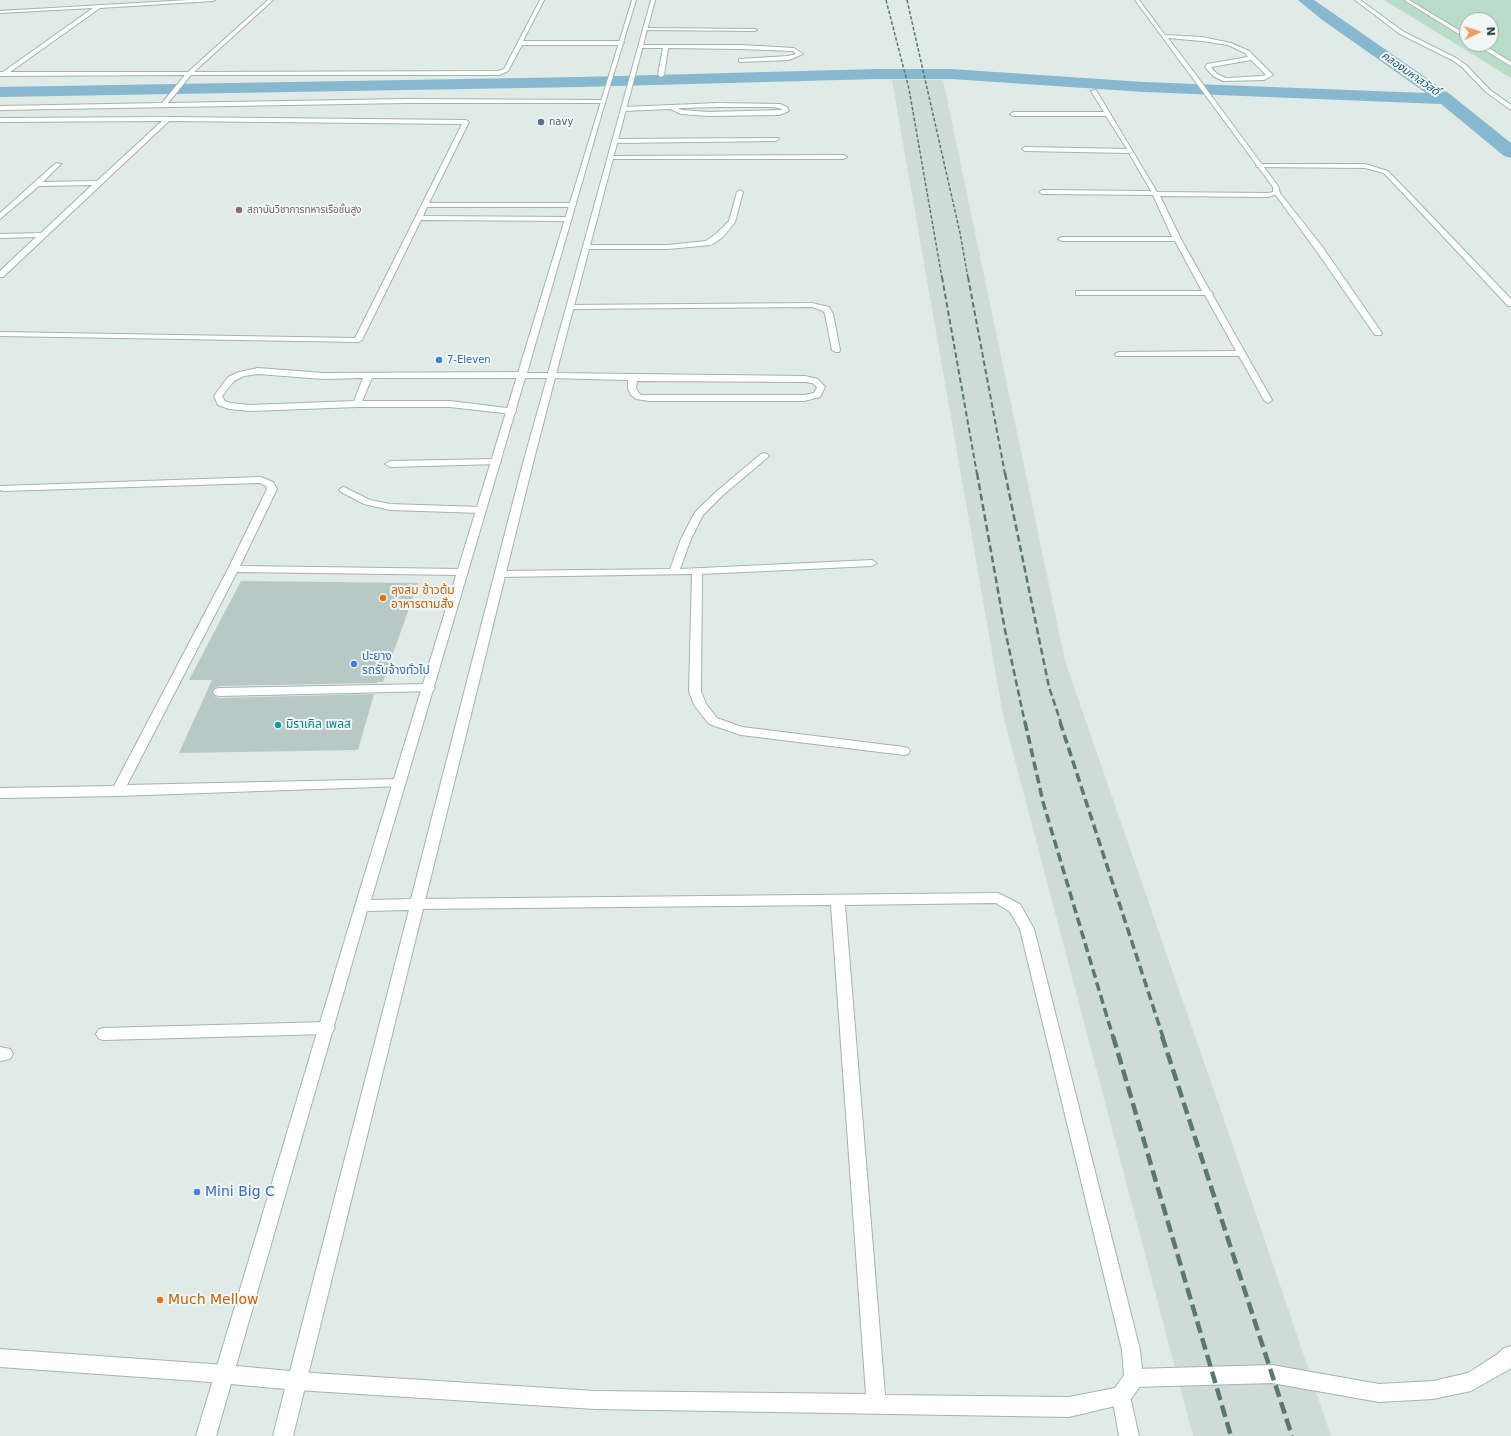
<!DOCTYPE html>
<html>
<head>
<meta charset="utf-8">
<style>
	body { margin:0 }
	#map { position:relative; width:1511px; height:1436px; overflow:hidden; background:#e0ebe8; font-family:"DejaVu Sans",sans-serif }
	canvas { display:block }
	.north { position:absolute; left:1459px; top:12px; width:40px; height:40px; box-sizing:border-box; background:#f0f7f5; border:1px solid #9dacaa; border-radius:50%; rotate:86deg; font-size:11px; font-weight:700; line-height:16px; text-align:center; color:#213b39 }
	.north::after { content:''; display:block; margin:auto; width:14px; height:18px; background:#f09b59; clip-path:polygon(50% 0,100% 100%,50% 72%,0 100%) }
</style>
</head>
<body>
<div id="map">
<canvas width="1511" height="1436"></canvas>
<div class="north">N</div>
</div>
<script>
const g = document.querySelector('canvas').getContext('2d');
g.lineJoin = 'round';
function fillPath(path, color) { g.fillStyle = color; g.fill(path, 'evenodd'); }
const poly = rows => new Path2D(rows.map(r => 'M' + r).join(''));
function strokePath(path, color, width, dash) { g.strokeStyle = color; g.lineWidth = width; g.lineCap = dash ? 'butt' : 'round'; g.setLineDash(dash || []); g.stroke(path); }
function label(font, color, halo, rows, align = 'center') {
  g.font = font + ' "DejaVu Sans","Noto Sans Thai",sans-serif'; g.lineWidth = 4; g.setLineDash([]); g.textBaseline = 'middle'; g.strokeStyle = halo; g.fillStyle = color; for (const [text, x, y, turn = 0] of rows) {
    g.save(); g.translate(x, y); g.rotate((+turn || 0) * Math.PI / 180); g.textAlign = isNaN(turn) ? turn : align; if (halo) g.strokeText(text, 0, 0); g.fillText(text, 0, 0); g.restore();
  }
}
fillPath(poly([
	[892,80,943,80,1065,661,1231,1140,1331,1436,1193,1436,1003,715]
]), '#cedbd7');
fillPath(poly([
	[1384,0,1511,0,1511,78,1425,25],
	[1467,20,1491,20,1491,44,1467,44]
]), '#b9dcc9');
fillPath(poly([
	[1298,0,1314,0,1451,95,1511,143,1511,158,1504,156,1441,104,1144,92,951,79,877,79,580,87,0,97,0,87,580,77,877,69,951,69,1144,82,1426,93,1321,19,1298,0]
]), '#88b7d0');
fillPath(poly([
	[241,581,418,583,383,682,378,682,377,683,219,686,215,688,212,691,214,696,219,698,374,694,358,750,179,753,212,680,189,680]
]), '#b8c8c5');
const lane = poly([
	[188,0,215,0,213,1,100,8,10,72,188,72,268,0,273,0,194,72,498,71,504,69,540,0,544,0,523,41,621,41,624,43,621,45,522,45,508,71,499,75,191,75,168,103,406,99,604,100,604,102,602,103,406,103,0,110,0,106,162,103,185,75,0,76,0,72,3,72,93,8,0,13,0,11,188,0],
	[1135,0,1139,0,1165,35,1202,37,1231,43,1249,51,1273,75,1264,80,1223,81,1213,76,1205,67,1207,64,1248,57,1245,53,1228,45,1202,41,1168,38,1205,87,1200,88,1135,0],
	[1251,60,1266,75,1263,76,1226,78,1217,74,1211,67,1251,60],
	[167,117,466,120,469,122,429,203,573,203,576,205,573,207,427,207,423,216,569,217,572,219,569,221,421,220,362,340,358,342,0,336,0,332,355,338,462,124,169,121,3,277,0,277,0,271,36,237,0,238,0,234,41,233,92,185,39,186,0,219,0,213,56,163,61,164,43,182,97,181,162,121,0,122,0,118,167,117],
	[778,138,779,139,776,141,615,143,612,141,615,139,778,138],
	[611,156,844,155,847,157,844,159,609,159,609,157,611,156],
	[1259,164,1365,164,1388,171,1511,299,1511,306,1508,306,1384,173,1365,168,1257,167,1256,166,1259,164],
	[740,190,743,192,735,222,723,237,711,245,668,249,587,249,583,247,587,245,668,245,706,241,717,233,729,221,737,192,740,190],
	[1275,192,1279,192,1321,245,1382,333,1381,335,1375,335,1315,249,1275,194,1275,192],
	[258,368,323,373,522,372,526,375,522,378,372,378,362,401,450,401,515,409,516,411,515,413,512,414,450,407,357,407,250,411,229,409,218,405,214,396,228,377,239,372,258,368],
	[258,374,323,379,363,378,354,401,250,405,230,403,225,401,222,396,234,381,244,376,258,374],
	[553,373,805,376,818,379,825,387,820,397,804,401,650,401,636,399,631,395,628,388,628,380,550,378,549,376,550,374,553,373],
	[637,381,805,382,812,383,817,387,814,393,804,395,641,395,638,392,636,388,637,381],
	[496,459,501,462,499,464,390,467,385,464,390,461,496,459],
	[344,487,370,500,390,504,481,507,486,510,481,513,390,510,364,504,341,492,339,490,341,488,344,487],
	[429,684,433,685,435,688,433,691,219,696,215,695,213,692,215,689,219,688,429,684],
	[327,1022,332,1023,335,1028,332,1033,327,1034,104,1040,99,1039,96,1034,99,1029,104,1028,327,1022],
	[1511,1346,1511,1367,1510,1369,1471,1391,1433,1399,1379,1402,1272,1383,1134,1387,1127,1385,1125,1378,1127,1371,1134,1369,1272,1365,1379,1384,1433,1381,1468,1373,1496,1355,1504,1348,1511,1346],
	[0,1349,225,1365,232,1367,234,1374,232,1381,225,1383,0,1367,0,1349],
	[1121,1387,1128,1389,1130,1396,1139,1436,1119,1436,1112,1396,1114,1389,1121,1387]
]);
const street = poly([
	[1355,0,1360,0,1404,32,1456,58,1466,65,1490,90,1511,105,1511,110,1486,92,1462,67,1452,60,1400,34,1355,0],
	[1404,0,1409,0,1467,35,1467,39,1404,0],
	[646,28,755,29,757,30,755,31,644,30,646,28],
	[1475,44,1482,44,1511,62,1511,66,1475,44],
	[640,45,741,45,794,48,803,54,789,60,741,62,739,61,739,59,788,56,796,54,793,51,741,49,668,48,664,75,661,77,658,75,663,48,642,48,639,46,640,45],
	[1200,86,1204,86,1278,186,1280,193,1268,197,1160,196,1181,239,1210,291,1213,293,1212,294,1272,400,1268,403,1264,400,1239,356,1116,356,1115,354,1119,352,1236,351,1205,295,1076,295,1076,291,1202,291,1175,241,1062,241,1058,239,1062,237,1172,237,1153,195,1042,194,1039,192,1042,190,1151,191,1129,153,1025,151,1022,149,1025,147,1127,149,1106,116,1013,116,1010,114,1013,112,1104,112,1091,91,1096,90,1157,192,1268,193,1273,192,1273,187,1200,88,1200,86],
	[718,103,780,104,787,107,789,111,779,115,709,116,681,114,670,109,624,111,621,109,624,107,718,103],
	[718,107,770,107,779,108,783,110,709,112,682,110,678,108,718,107],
	[812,303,829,307,833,314,840,350,839,352,836,352,832,350,825,314,823,311,812,307,571,309,567,307,571,305,812,303],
	[764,453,767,454,769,456,767,458,723,495,703,515,691,539,680,569,872,560,877,563,872,566,702,574,701,691,706,704,717,718,742,727,904,747,908,748,910,751,908,754,904,755,741,735,709,724,694,705,689,691,692,574,500,577,495,574,500,571,670,569,681,539,695,512,717,491,761,454,764,453],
	[261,477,273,482,277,489,240,566,463,569,468,572,463,575,237,572,127,785,399,779,403,780,405,783,403,786,118,796,0,798,0,788,114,786,228,569,267,489,266,486,260,483,3,491,0,490,0,486,261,477],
	[998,893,1020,904,1034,929,1140,1350,1143,1378,1141,1385,1128,1403,1069,1417,595,1409,297,1390,290,1388,288,1381,290,1374,297,1372,595,1391,866,1394,831,905,417,909,412,908,410,904,412,900,417,899,998,893],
	[996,903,1010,912,1020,929,1122,1350,1124,1375,1115,1388,1069,1397,885,1395,845,905,996,903],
	[0,1047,10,1049,13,1054,10,1059,0,1061,0,1047]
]);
const secondary = poly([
	[632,0,636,0,604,106,527,373,548,373,651,0,655,0,556,374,557,376,555,378,533,463,293,1436,273,1436,285,1389,231,1384,216,1436,196,1436,355,906,632,0],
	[525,378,547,378,523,463,411,899,371,900,525,378],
	[409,910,290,1371,236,1366,367,911,409,910]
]);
strokePath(lane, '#a3b3b0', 2);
strokePath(street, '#a3b3b0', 2);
strokePath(secondary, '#9fb6b2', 2);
fillPath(lane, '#fff');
fillPath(street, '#fff');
fillPath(secondary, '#fff');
strokePath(poly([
	[886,0,909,89,942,278],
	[907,0,960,233,968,278]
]), '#5b7774', 1.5, [3.5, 2]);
strokePath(poly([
	[942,277,977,474],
	[968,277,1005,474]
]), '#5b7774', 2, [5.5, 3]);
strokePath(poly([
	[977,473,1005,630,1025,723],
	[1005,473,1049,687,1061,723]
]), '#5b7774', 2.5, [7, 3.5]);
strokePath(poly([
	[1025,722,1043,802,1113,1037],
	[1060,722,1163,1037]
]), '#5b7774', 3.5, [9, 4.5]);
strokePath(poly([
	[1113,1036,1231,1436],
	[1162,1036,1292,1436]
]), '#5b7774', 4.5, [12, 5.5]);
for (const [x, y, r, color] of [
	[541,122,4,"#5c6f8a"],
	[239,210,4,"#8d6e63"],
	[439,360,4,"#3f7fe0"],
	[383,598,4,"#e8710a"],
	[354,664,4,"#3f7fe0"],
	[278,725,4,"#0f9aa8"],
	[197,1192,4,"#3f7fe0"],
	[160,1300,4,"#e8710a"]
]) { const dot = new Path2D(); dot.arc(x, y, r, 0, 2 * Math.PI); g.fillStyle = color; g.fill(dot); strokePath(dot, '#f0f7f5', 1.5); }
label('10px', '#4e5e75', '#f0f7f5', [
	["navy",549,122]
], 'left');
label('10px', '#785e54', '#f0f7f5', [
	["สถาบันวิชาการทหารเรือชั้นสูง",247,210]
], 'left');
label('10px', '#366cbe', '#f0f7f5', [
	["7-Eleven",447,360]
], 'left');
label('italic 11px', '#1c5676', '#f0f7f5', [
	["คลองมหาสวัสดิ์",1410,74,35]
]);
label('12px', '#c56008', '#f0f7f5', [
	["ลุงสม ข้าวต้ม",391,591],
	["อาหารตามสั่ง",391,605]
], 'left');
label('12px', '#366cbe', '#f0f7f5', [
	["ปะยาง",362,657],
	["รถรับจ้างทั่วไป",362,671]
], 'left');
label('12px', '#0d838f', '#f0f7f5', [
	["มิราเคิล เพลส",286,725]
], 'left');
label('14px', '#366cbe', '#f0f7f5', [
	["Mini Big C",205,1192]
], 'left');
label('14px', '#c56008', '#f0f7f5', [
	["Much Mellow",168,1300]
], 'left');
</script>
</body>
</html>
